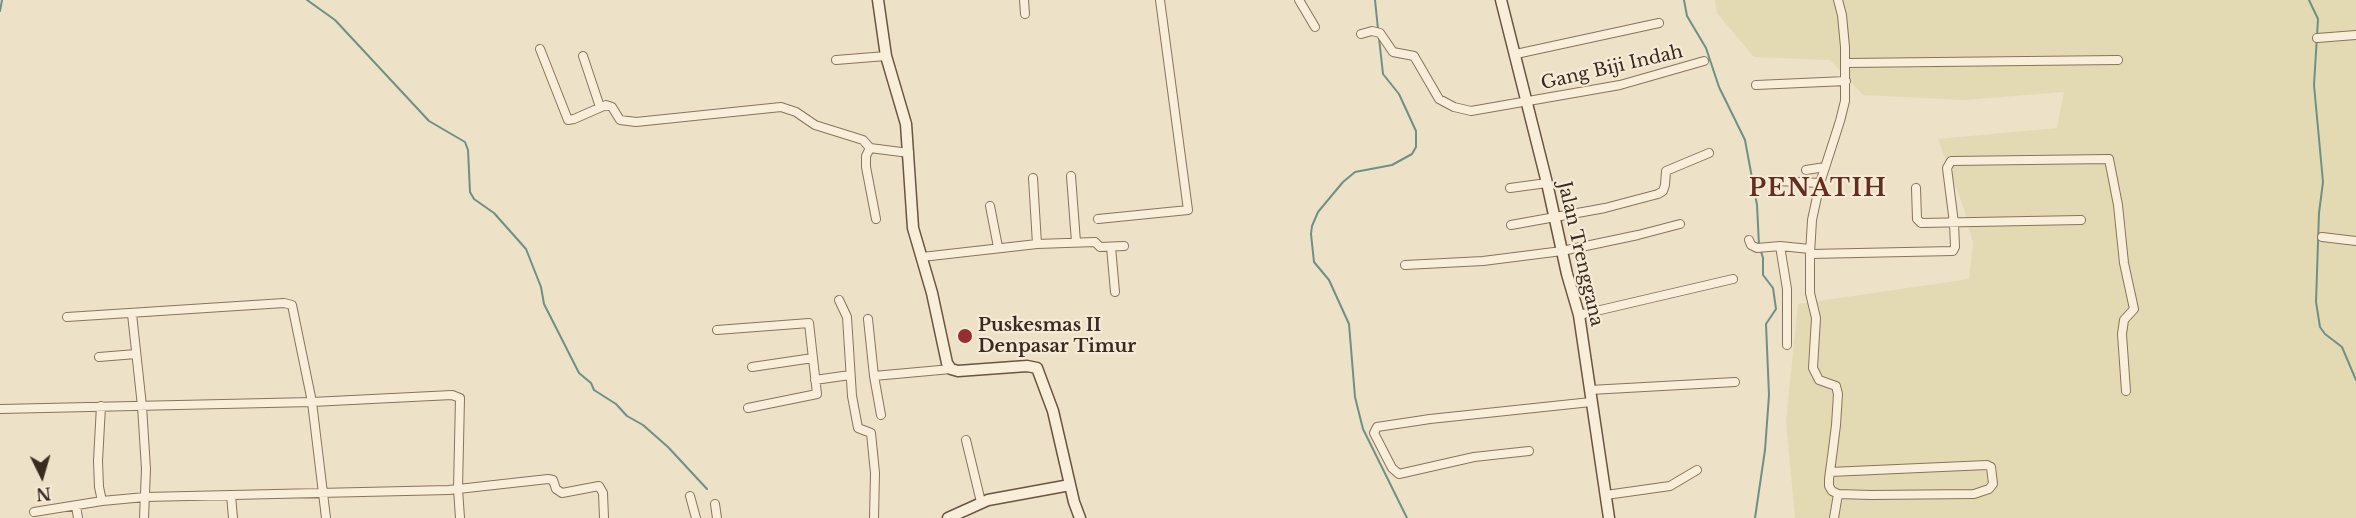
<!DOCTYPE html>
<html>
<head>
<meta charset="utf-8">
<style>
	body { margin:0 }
	#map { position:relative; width:2356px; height:518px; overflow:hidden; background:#ede1c7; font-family:"Libre Baskerville",serif }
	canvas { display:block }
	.north { position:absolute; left:12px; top:446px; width:60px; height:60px; -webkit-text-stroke:4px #f5ebd6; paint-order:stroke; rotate:175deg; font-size:16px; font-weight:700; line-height:24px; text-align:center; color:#392b20 }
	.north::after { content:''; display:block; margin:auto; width:21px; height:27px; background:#392b20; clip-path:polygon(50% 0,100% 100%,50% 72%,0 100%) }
</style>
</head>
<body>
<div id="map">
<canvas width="2356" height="518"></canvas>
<div class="north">N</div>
</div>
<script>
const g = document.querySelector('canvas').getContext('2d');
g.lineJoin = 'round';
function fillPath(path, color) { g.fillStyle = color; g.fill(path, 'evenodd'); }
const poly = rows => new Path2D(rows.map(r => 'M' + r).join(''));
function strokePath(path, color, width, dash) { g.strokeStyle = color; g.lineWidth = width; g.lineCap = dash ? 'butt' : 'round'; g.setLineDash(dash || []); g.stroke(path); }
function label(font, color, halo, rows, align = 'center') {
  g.font = font + ' "Libre Baskerville",serif'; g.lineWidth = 4.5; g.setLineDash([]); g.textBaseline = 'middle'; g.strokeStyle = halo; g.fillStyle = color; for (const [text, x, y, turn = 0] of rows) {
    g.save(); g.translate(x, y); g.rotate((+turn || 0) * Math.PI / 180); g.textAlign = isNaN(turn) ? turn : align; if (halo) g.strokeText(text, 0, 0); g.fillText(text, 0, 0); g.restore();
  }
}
fillPath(poly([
	[1715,0,2356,0,2356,518,1795,518,1786,421,1798,304,1969,279,1973,243,1964,209,1938,139,2057,128,2064,92,1964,100,1863,95,1830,60,1754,57,1717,13]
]), '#e3dab4');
strokePath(poly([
	[307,0,335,20,429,121,465,142,468,150,470,192,474,199,494,213,526,249,541,287,544,304,579,373,591,383,594,390,616,404,627,416,643,425,668,447,707,489],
	[1375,0,1378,29],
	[1684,0,1687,16,1706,48,1719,87,1745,140,1757,205,1759,245,1763,258,1763,275,1773,288,1776,309,1766,324,1769,395,1765,450,1755,518],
	[2309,0,2318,19,2314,85,2323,182,2319,213,2316,302,2320,327,2325,334,2342,347,2356,380],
	[0,11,2,0],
	[1379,38,1383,74,1399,94,1416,131,1416,147,1412,154,1392,165,1355,172,1343,182,1318,212,1312,226,1311,234,1314,262,1329,280,1349,324,1355,397,1363,429,1407,518]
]), '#6e9086', 2);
const street = poly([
	[1024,0,1025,14],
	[1299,0,1315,27],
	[1361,34,1372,31,1380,33,1393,52,1414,56,1439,99,1454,107,1471,111,1620,85,1704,61],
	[2317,38,2356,35],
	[540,49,568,120,574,119,606,105,612,107,620,120,636,122,781,107,796,112,815,125,863,140,870,148],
	[1516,54,1659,23],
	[583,56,600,107],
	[836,60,886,56],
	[1846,63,2118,60],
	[1756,85,1846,81],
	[1806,170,1825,167],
	[1071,176,1076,242],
	[1033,178,1037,244],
	[1777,181,1820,183],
	[1510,188,1547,183],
	[1916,188,1917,219,1921,223,2081,220],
	[990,206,998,247],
	[876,219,866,167,866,156,870,148,909,153],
	[1098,219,1188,210,1160,0],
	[1511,225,1605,208,1658,194,1663,191,1665,185,1666,171,1709,153],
	[2322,237,2356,241],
	[1749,240,1751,245,1757,248,1780,246,1810,249],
	[1780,246,1787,289,1787,345],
	[1111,247,1115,292],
	[1810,254,1953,251,1955,247,1954,223,1947,168,1951,161,2109,159,2118,205,2124,263,2134,309,2124,320,2122,334,2126,391],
	[922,257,1037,244,1095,242,1100,247,1124,246],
	[1405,265,1483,261,1562,251,1638,235,1680,224],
	[839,300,847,317,852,396,858,428,871,433,875,473,874,518],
	[132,314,142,406,146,469,144,518],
	[1579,315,1733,279],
	[67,317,284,303,292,305,312,402,452,395,460,398,458,489,460,518],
	[868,319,874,376],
	[717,330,809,323,817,394,748,408],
	[99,357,136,354],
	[752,367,813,358],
	[815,380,850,375],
	[1590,390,1735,382],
	[101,406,98,461,99,487,102,501],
	[0,409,312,402,326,518],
	[881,415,874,376,951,369],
	[966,440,981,502],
	[1529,451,1474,457,1399,474,1392,468,1374,433,1377,427,1430,419,1591,402],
	[1830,472,1987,465,1991,467,1993,484,1989,489,1974,494,1871,495,1838,494,1832,491,1829,486,1829,479,1833,449,1836,425,1838,394,1836,386,1819,380,1813,368,1816,318,1810,293,1810,254,1812,220,1820,183,1840,121,1845,101,1845,47,1842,15,1838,0],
	[231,495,233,518],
	[1606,495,1670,486,1697,470],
	[690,496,696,518],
	[715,504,717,518],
	[76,506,78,518],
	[34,512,102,501,145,497,449,490,548,479,553,480,556,489,562,493,599,486,603,493,604,518],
	[1834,518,1838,494]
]);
const secondary = poly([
	[878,0,886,56,906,124,913,228,932,293,947,363,951,369,958,371,1027,366,1037,368,1053,411,1074,502,1080,518],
	[1501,0,1547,183,1567,274,1579,315,1609,518],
	[948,518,988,500,1070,485]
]);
strokePath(street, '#89735d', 10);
strokePath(secondary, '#6b5440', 13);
strokePath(street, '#f8eeda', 8);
strokePath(secondary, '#f8eeda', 10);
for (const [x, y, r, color] of [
	[965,336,8,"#962e32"]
]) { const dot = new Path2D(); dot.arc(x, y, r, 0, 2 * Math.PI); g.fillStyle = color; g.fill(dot); strokePath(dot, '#f5ebd6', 2); }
label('18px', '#392b20', '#f5ebd6', [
	["Gang Biji Indah",1612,68,-13],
	["Jalan Trenggana",1580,254,77]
]);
label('bold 18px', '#392b20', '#f5ebd6', [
	["Puskesmas II",978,326],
	["Denpasar Timur",978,347]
], 'left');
g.letterSpacing = '1.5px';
label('bold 24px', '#652c20', '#f5ebd6', [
	["PENATIH",1818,189]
]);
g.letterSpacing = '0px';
</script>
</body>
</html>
